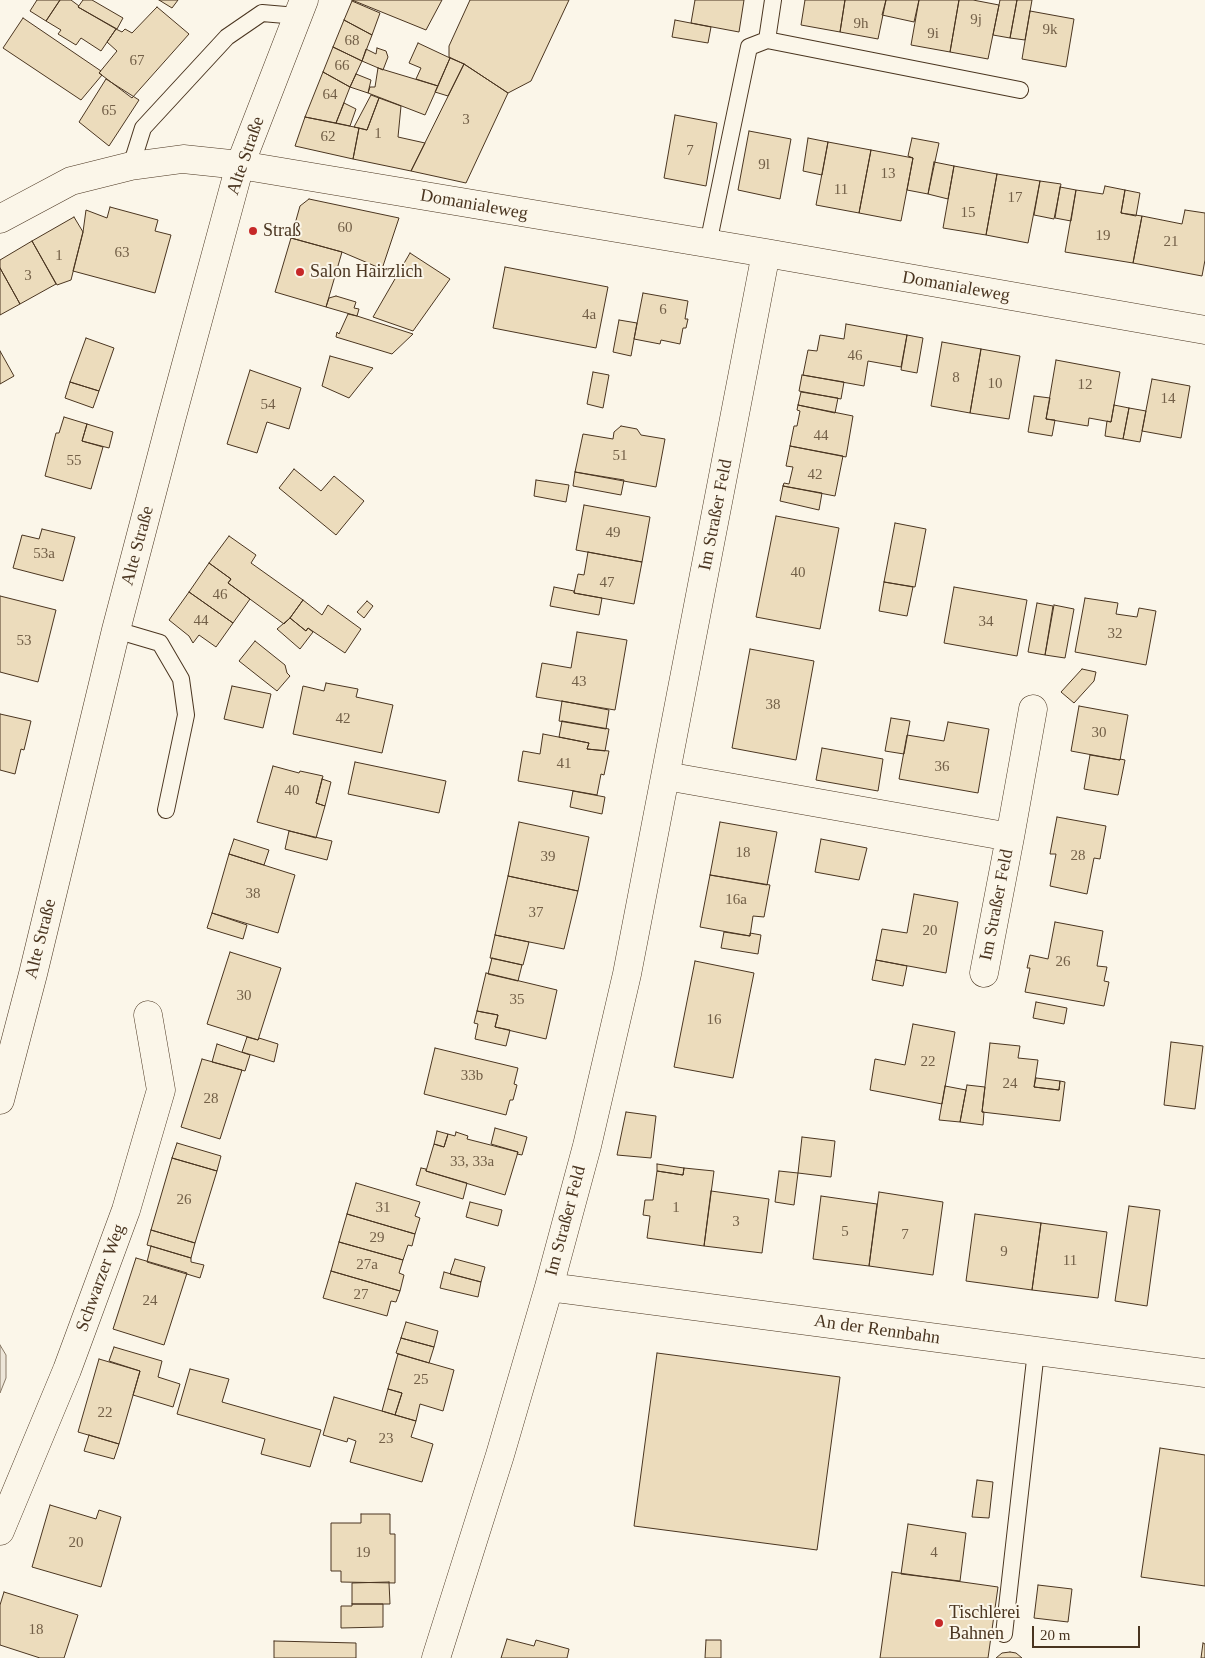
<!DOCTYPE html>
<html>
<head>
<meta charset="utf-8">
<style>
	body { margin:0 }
	#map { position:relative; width:1205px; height:1658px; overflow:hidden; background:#fbf6e9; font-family:Georgia,serif }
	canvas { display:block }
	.scale { position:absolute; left:1032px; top:1626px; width:108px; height:22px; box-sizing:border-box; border:2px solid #4a3520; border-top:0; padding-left:6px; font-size:15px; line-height:18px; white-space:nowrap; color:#4a3520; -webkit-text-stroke:4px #fbf6e9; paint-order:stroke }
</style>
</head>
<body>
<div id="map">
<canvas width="1205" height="1658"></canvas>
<div class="scale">20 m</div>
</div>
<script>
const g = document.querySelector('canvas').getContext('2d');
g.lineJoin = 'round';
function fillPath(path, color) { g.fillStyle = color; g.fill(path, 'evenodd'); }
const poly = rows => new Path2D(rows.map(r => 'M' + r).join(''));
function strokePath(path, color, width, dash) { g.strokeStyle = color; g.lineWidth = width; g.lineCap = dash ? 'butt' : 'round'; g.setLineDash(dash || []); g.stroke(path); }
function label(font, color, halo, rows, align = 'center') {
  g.font = font + ' Georgia,serif'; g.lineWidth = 4; g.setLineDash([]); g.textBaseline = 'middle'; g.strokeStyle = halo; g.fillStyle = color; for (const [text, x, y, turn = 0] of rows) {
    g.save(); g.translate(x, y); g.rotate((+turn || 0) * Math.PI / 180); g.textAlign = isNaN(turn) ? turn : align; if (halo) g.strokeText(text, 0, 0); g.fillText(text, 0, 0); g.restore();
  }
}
const green = poly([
	[0,1345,6,1355,6,1378,0,1393,0,1345]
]);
fillPath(green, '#ede6d9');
strokePath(green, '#887966', 1);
const building = poly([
	[37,0,60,0,46,21,30,11,37,0],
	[60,0,71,0,79,6,78,7,116,29,101,51,81,38,76,45,58,34,61,30,46,21,60,0],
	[83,0,92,0,123,18,117,29,78,7,83,0],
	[159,0,178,0,172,8,159,0],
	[352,0,442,0,426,30,352,0],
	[470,0,569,0,531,81,508,93,464,64,449,57,449,46,470,0],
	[695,0,744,0,739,32,691,23,695,0],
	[805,0,845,0,840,32,801,25,805,0],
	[845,0,886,0,878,39,840,32,845,0],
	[886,0,919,0,914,22,882,15,886,0],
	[919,0,959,0,950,52,911,45,919,0],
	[959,0,973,0,999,5,988,59,950,52,959,0],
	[1000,0,1017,0,1010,38,993,35,1000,0],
	[1017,0,1032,0,1025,40,1010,38,1017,0],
	[352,1,380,13,372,35,344,20,352,1],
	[157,7,189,34,132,98,99,73,117,51,107,42,116,29,122,32,125,29,132,33,157,7],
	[1030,11,1074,19,1066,67,1022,59,1030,11],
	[23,18,101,71,99,73,102,75,81,100,3,48,23,18],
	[344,20,372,35,362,61,333,47,344,20],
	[675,20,711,27,708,43,672,37,675,20],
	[418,43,450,58,438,86,416,79,421,68,409,63,418,43],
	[333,47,362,61,350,87,323,72,333,47],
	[377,48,386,51,388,57,383,70,362,61,366,49,376,54,377,48],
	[450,58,464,64,448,96,435,92,450,58],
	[464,64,508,93,466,183,411,171,464,64],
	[378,68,438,86,425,115,368,93,370,87,375,87,378,68],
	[323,72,350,87,336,123,305,117,323,72],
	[356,74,371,80,368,93,350,87,356,74],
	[106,79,139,100,109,146,79,122,106,79],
	[371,95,379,98,367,130,354,127,371,95],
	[379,98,401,106,398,137,425,143,411,171,353,159,359,128,367,130,379,98],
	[344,103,356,109,350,126,336,123,344,103],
	[675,115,717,123,706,186,664,178,675,115],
	[305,117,359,128,353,159,295,146,305,117],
	[749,131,791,139,780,199,738,190,749,131],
	[808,138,828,142,822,175,803,171,808,138],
	[912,138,939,143,928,194,907,190,913,158,908,156,912,138],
	[828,142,871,150,859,213,816,205,828,142],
	[871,150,913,158,901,221,859,213,871,150],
	[934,162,954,166,948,199,928,194,934,162],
	[954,166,997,174,986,235,943,228,954,166],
	[997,174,1040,181,1028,243,986,235,997,174],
	[1040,181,1061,184,1054,219,1034,215,1040,181],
	[1105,186,1125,190,1121,213,1142,216,1133,263,1065,252,1076,190,1103,194,1105,186],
	[1060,187,1076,190,1071,221,1055,218,1060,187],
	[1125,190,1140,193,1136,216,1121,213,1125,190],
	[309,199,399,218,382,269,342,252,291,238,300,206,309,199],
	[110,207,158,220,155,231,171,235,155,293,73,271,83,232,86,210,107,218,110,207],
	[1185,210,1205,213,1205,260,1202,276,1133,263,1142,216,1182,224,1185,210],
	[74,217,83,232,71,280,57,285,32,241,74,217],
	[291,238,342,252,326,307,275,292,291,238],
	[32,241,56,284,20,304,0,268,0,260,32,241],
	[410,253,450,279,413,331,373,317,410,253],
	[505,267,608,287,596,348,493,328,505,267],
	[0,268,20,304,0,315,0,268],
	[643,293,688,301,685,319,688,319,686,328,683,328,680,344,661,340,660,344,634,339,643,293],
	[336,296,356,302,354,308,359,309,357,316,326,307,329,298,336,296],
	[348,314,357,316,413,334,392,354,336,337,337,332,339,334,348,314],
	[619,320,637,323,631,356,613,352,619,320],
	[846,324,907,335,901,367,868,361,864,386,803,375,808,350,817,351,820,335,844,339,846,324],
	[907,335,923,338,917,373,901,370,907,335],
	[86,338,114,348,99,391,70,382,86,338],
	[942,342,981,349,970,413,931,406,942,342],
	[981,349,1020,356,1009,419,970,413,981,349],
	[0,351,14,376,0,384,0,351],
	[330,356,373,368,349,398,322,386,330,356],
	[1056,360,1120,372,1111,422,1089,418,1088,426,1046,419,1056,360],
	[250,370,301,388,289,429,267,422,257,453,227,444,250,370],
	[593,372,609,375,603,408,587,404,593,372],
	[802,375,844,382,841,399,799,391,802,375],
	[1152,379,1190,386,1181,438,1142,431,1152,379],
	[70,382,99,391,93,408,65,398,70,382],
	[801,392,838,398,835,413,798,405,801,392],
	[1034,396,1050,398,1046,419,1055,420,1052,436,1028,432,1034,396],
	[798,405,853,416,846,457,790,446,794,426,797,426,800,411,797,410,798,405],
	[1114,405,1129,408,1123,439,1105,436,1107,421,1111,422,1114,405],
	[1129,408,1146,411,1140,442,1123,439,1129,408],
	[64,417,87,424,82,441,103,447,91,489,45,476,56,433,59,433,64,417],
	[87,424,113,432,109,448,82,441,87,424],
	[621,426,637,429,641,435,665,439,656,487,575,472,583,434,613,439,614,432,621,426],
	[790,446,843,456,835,496,783,486,784,483,789,484,793,467,786,466,790,446],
	[294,469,321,491,334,476,364,501,336,535,279,488,294,469],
	[575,472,624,480,621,495,573,486,575,472],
	[536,480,569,485,566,502,534,496,536,480],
	[783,486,822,493,819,510,780,501,783,486],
	[584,505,650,517,642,562,576,550,584,505],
	[776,516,839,528,820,629,756,617,776,516],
	[895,523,926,529,915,587,884,582,895,523],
	[42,529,75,537,63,581,13,568,22,535,39,539,42,529],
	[229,536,256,555,251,563,303,600,290,618,284,624,228,583,231,579,209,563,229,536],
	[588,552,642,562,634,604,574,593,578,574,584,575,588,552],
	[209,563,231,579,228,583,250,599,233,623,189,592,209,563],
	[884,582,913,587,907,616,879,611,884,582],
	[554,587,574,591,574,593,602,598,599,615,550,606,554,587],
	[954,587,1027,600,1017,656,944,643,954,587],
	[189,592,233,623,216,647,199,635,193,643,189,636,169,620,189,592],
	[0,596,56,610,38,682,0,672,0,596],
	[1085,598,1118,603,1116,614,1137,617,1139,608,1156,611,1146,665,1075,652,1085,598],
	[303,600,322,615,328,605,361,629,345,653,308,628,306,631,290,618,303,600],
	[367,601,373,606,364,618,357,612,367,601],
	[1037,603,1053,606,1045,655,1028,652,1037,603],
	[1054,605,1074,609,1065,658,1045,655,1054,605],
	[290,618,306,631,308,628,313,632,300,649,277,629,290,618],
	[577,632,627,640,615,710,536,697,542,663,571,668,577,632],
	[255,641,285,665,287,673,290,676,277,691,239,661,255,641],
	[750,649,814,661,796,760,732,748,750,649],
	[1082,669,1096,672,1094,681,1074,703,1061,692,1082,669],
	[326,683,358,689,356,697,393,705,382,753,293,734,303,686,324,691,326,683],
	[232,686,271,694,263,728,224,719,232,686],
	[562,701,609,710,606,729,559,721,562,701],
	[1079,706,1128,715,1120,760,1071,751,1079,706],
	[0,714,31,721,24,750,21,749,15,774,0,770,0,714],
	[891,718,910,721,904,754,885,751,891,718],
	[562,721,609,729,605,751,587,749,589,743,559,737,562,721],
	[948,722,989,729,978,793,899,779,907,735,944,741,948,722],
	[543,734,589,743,587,749,609,751,604,775,601,774,597,795,518,781,523,751,540,754,543,734],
	[822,748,883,759,878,791,816,780,822,748],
	[1090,755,1120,760,1120,759,1125,760,1118,795,1084,789,1090,755],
	[355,762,446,781,439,813,348,794,355,762],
	[273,766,299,773,300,771,323,776,316,803,325,806,316,838,257,822,273,766],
	[322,779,331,782,325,806,316,803,322,779],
	[573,791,605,797,602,814,570,807,573,791],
	[1057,817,1106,826,1100,859,1094,858,1087,894,1050,886,1056,854,1050,854,1057,817],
	[519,822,589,837,578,891,508,876,519,822],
	[720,822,777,832,767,885,710,875,720,822],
	[289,831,332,841,327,860,285,849,289,831],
	[234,839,269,850,264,865,229,854,234,839],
	[821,839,867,848,859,880,815,872,821,839],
	[229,854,295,875,278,933,212,913,229,854],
	[710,875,770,885,764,917,753,916,750,936,700,927,710,875],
	[508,876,578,891,564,949,495,935,508,876],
	[914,894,958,902,946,973,876,960,882,929,907,933,914,894],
	[212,913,247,925,243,939,207,928,212,913],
	[1055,922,1103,931,1097,966,1107,967,1104,981,1109,982,1104,1006,1025,992,1030,968,1027,968,1030,955,1048,959,1055,922],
	[724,932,750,936,750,933,761,935,758,954,721,948,724,932],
	[495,935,529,942,523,965,490,958,495,935],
	[230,952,281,968,258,1040,207,1024,230,952],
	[492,958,522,965,518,981,488,974,492,958],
	[876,960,907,966,903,986,872,980,876,960],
	[695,961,754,973,733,1078,674,1067,695,961],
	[486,973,557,990,546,1039,495,1027,498,1015,477,1011,486,973],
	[1036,1002,1067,1008,1064,1024,1033,1018,1036,1002],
	[477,1011,498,1015,495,1027,510,1030,506,1046,475,1039,478,1024,474,1023,477,1011],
	[913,1024,955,1032,942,1104,870,1090,875,1059,905,1065,913,1024],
	[247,1037,258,1040,259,1038,278,1044,274,1062,242,1052,247,1037],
	[1171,1042,1203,1046,1195,1109,1164,1105,1171,1042],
	[990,1043,1020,1046,1018,1058,1038,1060,1034,1087,1059,1090,1060,1081,1065,1082,1060,1121,982,1112,990,1043],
	[217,1044,250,1055,245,1071,212,1062,217,1044],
	[435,1048,518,1068,514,1084,517,1085,513,1100,510,1100,506,1115,424,1094,435,1048],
	[202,1059,242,1070,220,1139,181,1127,202,1059],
	[1036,1078,1060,1081,1059,1090,1034,1087,1036,1078],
	[967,1085,985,1087,982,1112,984,1112,983,1125,960,1122,967,1085],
	[945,1086,966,1090,960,1122,939,1120,945,1086],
	[626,1112,656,1116,651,1158,617,1155,626,1112],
	[495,1128,527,1137,522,1155,517,1154,518,1152,491,1144,495,1128],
	[437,1131,448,1134,444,1147,434,1144,437,1131],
	[456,1132,468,1136,467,1139,518,1152,505,1195,426,1171,434,1144,444,1147,448,1134,455,1136,456,1132],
	[802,1137,835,1141,831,1177,798,1173,802,1137],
	[177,1143,221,1156,217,1171,172,1158,177,1143],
	[172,1158,217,1171,195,1243,151,1230,172,1158],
	[657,1164,684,1168,683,1175,657,1171,657,1164],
	[421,1168,426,1169,426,1171,467,1183,463,1199,416,1185,421,1168],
	[684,1168,714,1171,704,1246,647,1238,650,1216,643,1215,645,1200,653,1200,657,1171,683,1175,684,1168],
	[779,1171,798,1173,794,1205,775,1202,779,1171],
	[356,1183,420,1202,415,1216,420,1218,415,1234,347,1214,356,1183],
	[711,1191,769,1199,762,1253,704,1246,711,1191],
	[879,1192,943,1202,933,1275,869,1266,879,1192],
	[821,1196,877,1204,869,1266,813,1259,821,1196],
	[470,1202,502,1210,498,1226,466,1217,470,1202],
	[1129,1206,1160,1210,1147,1306,1115,1301,1129,1206],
	[347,1214,415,1234,412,1246,408,1245,403,1260,339,1242,347,1214],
	[975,1214,1041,1223,1032,1290,966,1281,975,1214],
	[1041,1223,1107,1232,1098,1298,1032,1290,1041,1223],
	[151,1230,195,1243,191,1258,147,1245,151,1230],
	[339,1242,403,1260,399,1273,404,1275,400,1291,331,1271,339,1242],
	[151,1246,191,1258,191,1262,204,1265,200,1278,147,1262,151,1246],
	[136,1258,187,1273,164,1345,113,1329,136,1258],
	[455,1259,485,1267,481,1282,450,1274,455,1259],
	[331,1271,400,1291,396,1302,391,1301,387,1316,323,1298,331,1271],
	[444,1272,481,1282,478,1297,440,1288,444,1272],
	[406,1322,438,1331,434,1347,401,1338,406,1322],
	[401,1338,434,1347,429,1363,396,1353,401,1338],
	[114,1347,162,1361,158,1377,180,1384,173,1407,133,1395,140,1371,109,1361,114,1347],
	[657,1353,840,1377,817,1550,634,1526,657,1353],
	[398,1354,454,1370,443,1411,420,1404,416,1421,395,1415,402,1393,388,1389,398,1354],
	[99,1359,140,1371,119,1444,78,1432,99,1359],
	[190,1369,229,1379,222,1402,321,1430,310,1467,261,1454,265,1439,177,1414,190,1369],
	[388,1389,402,1393,395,1415,382,1411,388,1389],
	[334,1397,416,1421,411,1437,433,1444,422,1482,350,1462,356,1441,348,1438,347,1442,323,1435,334,1397],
	[89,1435,119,1444,114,1459,84,1451,89,1435],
	[1160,1448,1205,1455,1205,1586,1141,1577,1160,1448],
	[977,1480,993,1482,989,1518,972,1517,977,1480],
	[50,1505,96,1519,99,1510,121,1517,101,1587,32,1567,50,1505],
	[361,1514,390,1514,390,1534,395,1534,395,1583,341,1582,341,1571,331,1571,331,1523,361,1523,361,1514],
	[908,1524,966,1533,960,1581,901,1574,908,1524],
	[892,1572,998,1587,988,1658,880,1658,892,1572],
	[389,1582,390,1604,352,1604,352,1583,389,1582],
	[1038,1585,1072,1589,1068,1622,1034,1618,1038,1585],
	[4,1592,78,1615,64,1658,40,1658,0,1645,0,1605,4,1592],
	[352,1604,383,1604,383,1627,341,1628,341,1606,352,1606,352,1604],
	[507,1639,534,1646,536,1640,569,1649,567,1658,501,1658,507,1639],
	[706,1640,721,1640,721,1658,705,1658,706,1640],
	[274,1641,356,1643,356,1658,274,1658,274,1641],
	[1203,1643,1205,1644,1205,1658,1201,1658,1203,1643],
	[1010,1652,1016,1653,1022,1658,996,1658,1002,1653,1010,1652]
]);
fillPath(building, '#ecdcbc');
strokePath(building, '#4a3520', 1);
const service = poly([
	[767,40,1020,90],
	[131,166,143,128,227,37,262,13,297,16],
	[708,244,749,47,767,40,773,0],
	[116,630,160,643,181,679,186,715,166,810],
	[1004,1634,1036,1351]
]);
const minor = poly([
	[0,219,71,181,131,166,183,159,240,165,766,253,1205,330],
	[666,776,1010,837],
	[984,973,1010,837,1033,709],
	[549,1287,1205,1373],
	[0,1531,67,1370,126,1210,161,1090,148,1015],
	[436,1658,500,1455,549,1287,587,1146,627,974,766,253]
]);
const primary = poly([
	[0,1100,33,974,116,630,171,420,240,165,304,0]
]);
strokePath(service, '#4a3520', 18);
strokePath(minor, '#4a3520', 29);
strokePath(primary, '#4a3520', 29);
strokePath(service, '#fbf6e9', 16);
strokePath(minor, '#fbf6e9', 28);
strokePath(primary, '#fbf6e9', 28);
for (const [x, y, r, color] of [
	[253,231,5,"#c62828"],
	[300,272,5,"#c62828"],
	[939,1623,5,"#c62828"]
]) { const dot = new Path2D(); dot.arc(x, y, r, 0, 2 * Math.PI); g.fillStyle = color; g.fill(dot); strokePath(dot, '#fbf6e9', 2); }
label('15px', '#725f47', null, [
	["9j",976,20],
	["9h",861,24],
	["9k",1050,30],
	["9i",933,34],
	["68",352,41],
	["67",137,61],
	["66",342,66],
	["64",330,95],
	["65",109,111],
	["3",466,120],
	["1",378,134],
	["62",328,137],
	["7",690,151],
	["9l",764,165],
	["13",888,174],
	["11",841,190],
	["17",1015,198],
	["15",968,213],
	["60",345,228],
	["19",1103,236],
	["21",1171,242],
	["63",122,253],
	["1",59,256],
	["3",28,276],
	["6",663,310],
	["4a",589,315],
	["46",855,356],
	["8",956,378],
	["10",995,384],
	["12",1085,385],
	["14",1168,399],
	["54",268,405],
	["44",821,436],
	["51",620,456],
	["55",74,461],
	["42",815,475],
	["49",613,533],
	["53a",44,554],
	["40",798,573],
	["47",607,583],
	["46",220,595],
	["44",201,621],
	["34",986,622],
	["32",1115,634],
	["53",24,641],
	["43",579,682],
	["38",773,705],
	["42",343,719],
	["30",1099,733],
	["41",564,764],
	["36",942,767],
	["40",292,791],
	["18",743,853],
	["28",1078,856],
	["39",548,857],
	["38",253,894],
	["16a",736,900],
	["37",536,913],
	["20",930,931],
	["26",1063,962],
	["30",244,996],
	["35",517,1000],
	["16",714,1020],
	["22",928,1062],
	["33b",472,1076],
	["24",1010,1084],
	["28",211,1099],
	["33, 33a",472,1162],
	["26",184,1200],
	["31",383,1208],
	["1",676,1208],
	["3",736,1222],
	["5",845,1232],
	["7",905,1235],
	["29",377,1238],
	["9",1004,1252],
	["11",1070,1261],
	["27a",367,1265],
	["27",361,1295],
	["24",150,1301],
	["25",421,1380],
	["22",105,1413],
	["23",386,1439],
	["20",76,1543],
	["19",363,1553],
	["4",934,1553],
	["18",36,1630]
]);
label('18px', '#4a3520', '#fbf6e9', [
	["Alte Straße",246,156,-71],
	["Domanialeweg",474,205,10],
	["Domanialeweg",956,287,10],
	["Im Straßer Feld",716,515,-79],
	["Alte Straße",138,546,-75],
	["Im Straßer Feld",997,905,-79],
	["Alte Straße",41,939,-76],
	["Im Straßer Feld",566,1221,-75],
	["Schwarzer Weg",101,1278,-70],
	["An der Rennbahn",877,1330,8]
]);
label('18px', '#4a3520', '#fbf6e9', [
	["Straß",263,231],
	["Salon Hairzlich",310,272],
	["Tischlerei",949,1613],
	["Bahnen",949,1634]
], 'left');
</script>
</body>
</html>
